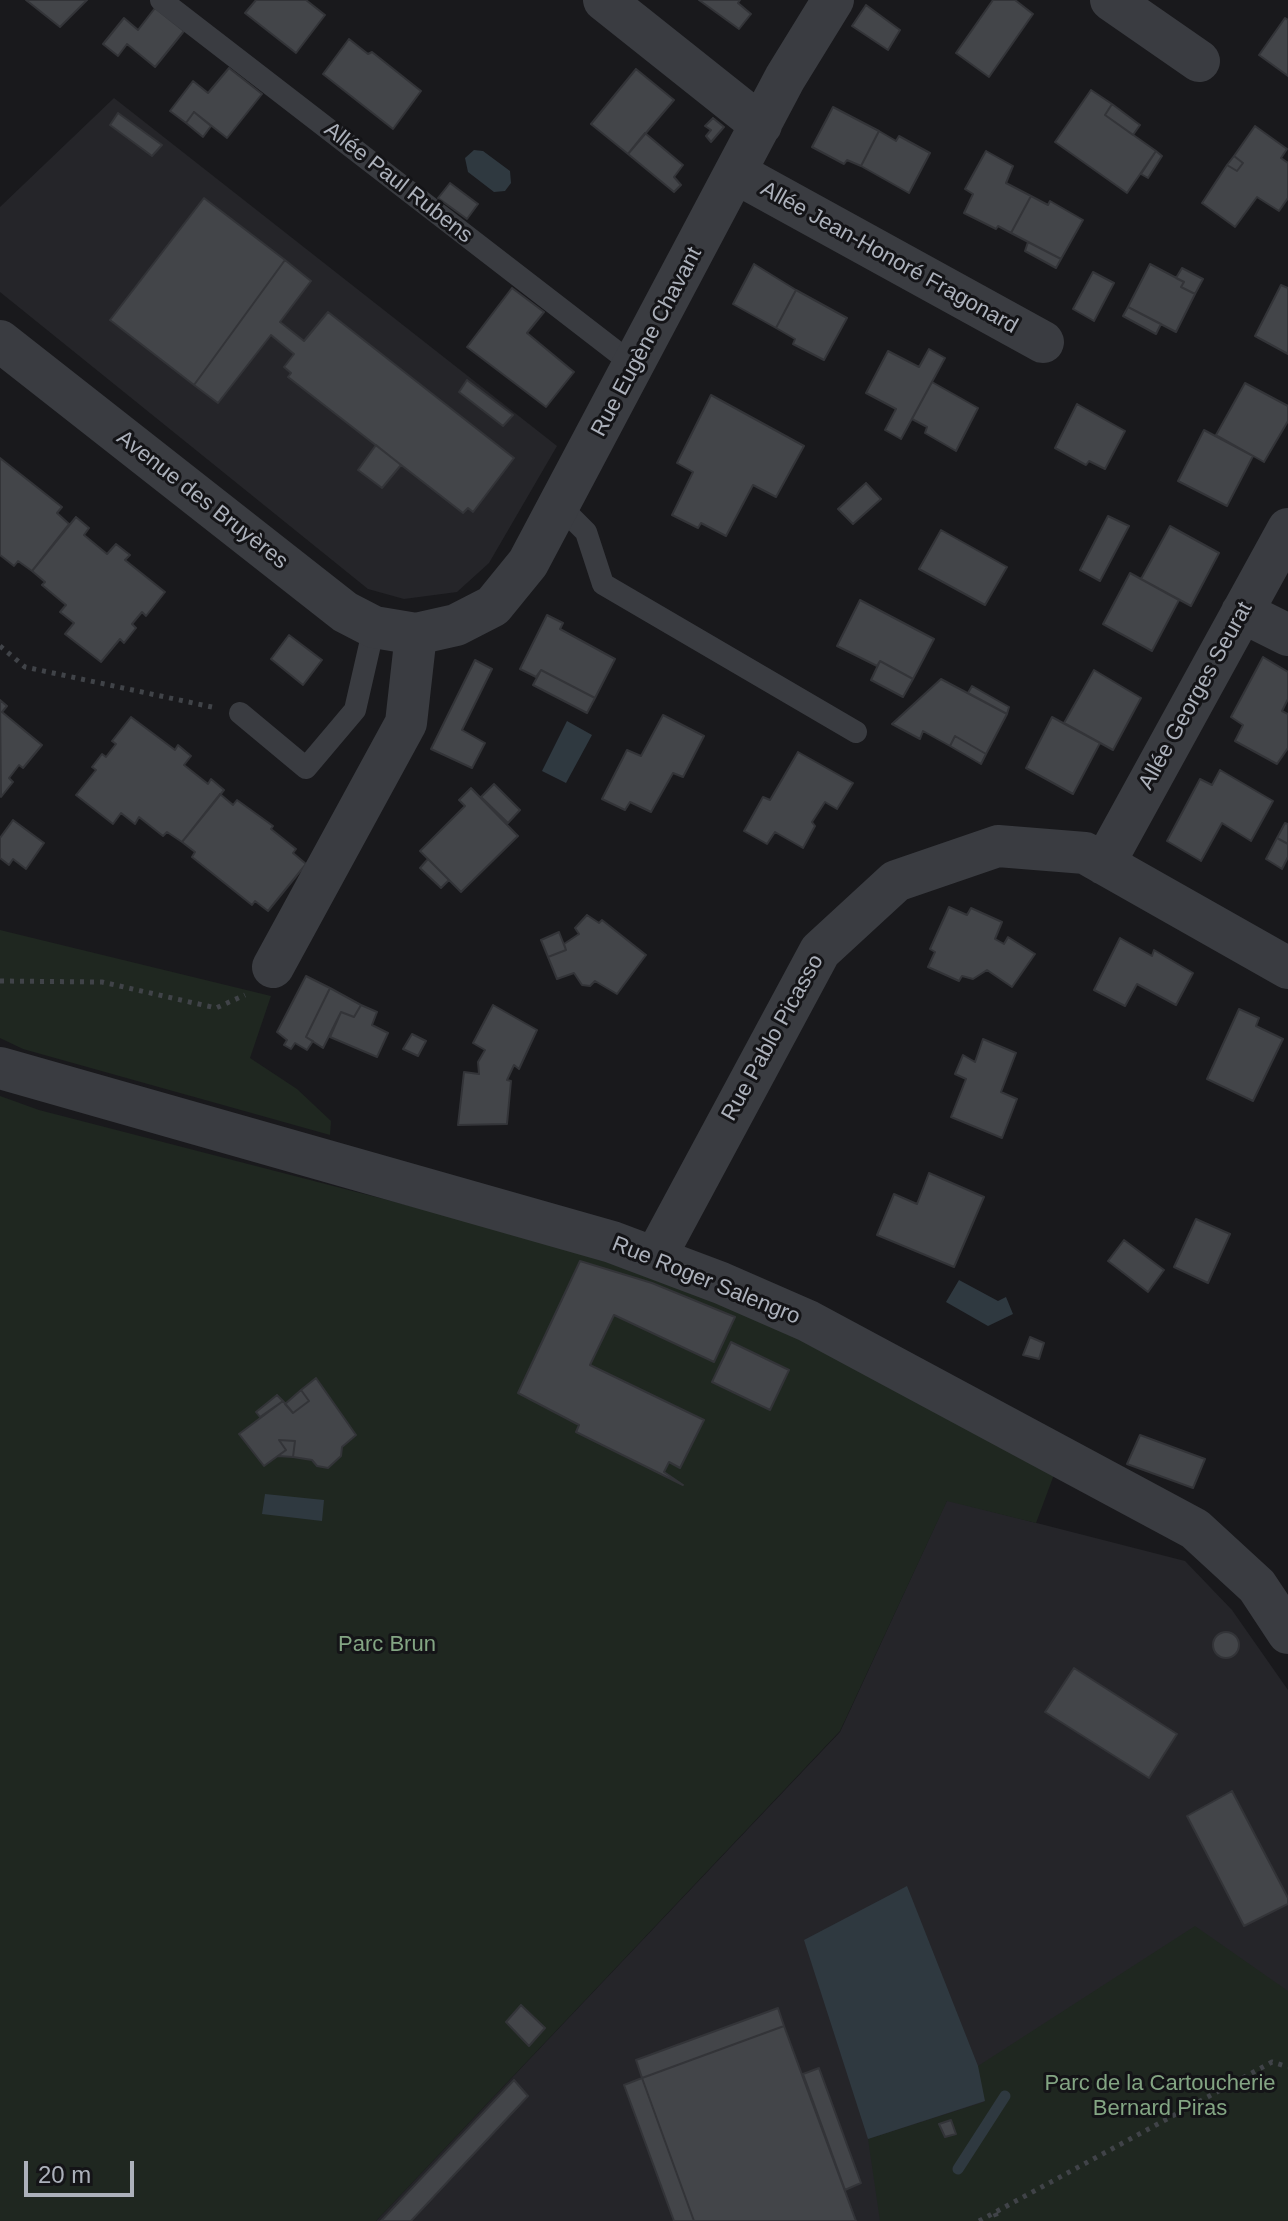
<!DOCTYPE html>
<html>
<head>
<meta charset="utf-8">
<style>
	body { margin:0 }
	#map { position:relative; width:1288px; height:2221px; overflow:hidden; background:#19191c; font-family:Arial,sans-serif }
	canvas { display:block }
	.scale { position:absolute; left:24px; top:2161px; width:110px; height:36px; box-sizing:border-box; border:4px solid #acb1bb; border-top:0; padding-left:10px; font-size:24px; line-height:28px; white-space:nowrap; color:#acb1bb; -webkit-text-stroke:6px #141417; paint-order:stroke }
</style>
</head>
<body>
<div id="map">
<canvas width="1288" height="2221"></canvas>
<div class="scale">20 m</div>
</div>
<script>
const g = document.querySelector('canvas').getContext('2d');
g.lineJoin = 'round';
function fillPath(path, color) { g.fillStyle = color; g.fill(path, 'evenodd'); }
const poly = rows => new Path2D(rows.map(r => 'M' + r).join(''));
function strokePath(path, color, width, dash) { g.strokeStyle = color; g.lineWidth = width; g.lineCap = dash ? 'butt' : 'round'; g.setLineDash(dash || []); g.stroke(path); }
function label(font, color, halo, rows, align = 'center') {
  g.font = font + ' Arial,sans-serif'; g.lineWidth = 6; g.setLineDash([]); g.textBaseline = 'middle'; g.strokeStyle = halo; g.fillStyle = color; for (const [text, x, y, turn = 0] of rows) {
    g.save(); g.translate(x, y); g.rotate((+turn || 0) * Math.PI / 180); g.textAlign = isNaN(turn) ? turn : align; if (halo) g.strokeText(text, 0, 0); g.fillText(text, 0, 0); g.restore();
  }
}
fillPath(poly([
	[114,98,557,446,489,563,457,592,404,599,368,589,0,292,0,207],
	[947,1500,1185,1561,1232,1610,1288,1690,1288,2221,376,2221,840,1732]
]), '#252529');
fillPath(poly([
	[0,930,271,996,250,1058,297,1089,331,1121,330,1135,23,1049,0,1038],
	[0,1096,39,1110,612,1258,747,1309,1055,1472,1036,1523,947,1501,840,1731,376,2221,0,2221],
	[1195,1926,1288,1991,1288,2221,880,2221,868,2139,984,2102,978,2066]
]), '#1f2720');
fillPath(poly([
	[474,150,483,151,510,171,511,183,505,191,494,192,468,172,465,158],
	[567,721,592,735,566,783,542,771],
	[959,1280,998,1301,1006,1297,1013,1314,988,1326,946,1302],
	[265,1494,324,1500,322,1521,262,1514],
	[907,1886,978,2066,985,2101,868,2139,804,1940]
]), '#2f3940');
strokePath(poly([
	[958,2169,1005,2096]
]), '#2f3940', 11);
const building = poly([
	[26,0,87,0,60,27,26,0],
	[256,0,306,0,325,15,296,53,245,13,256,0],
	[699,0,740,0,738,3,751,14,739,29,699,0],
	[993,0,1015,0,1033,14,989,77,956,53,993,0],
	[866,5,900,30,888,50,852,26,866,5],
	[155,8,184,31,155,67,127,44,118,56,103,44,124,18,138,30,155,8],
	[1285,18,1288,20,1288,76,1259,55,1285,18],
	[349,39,368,54,372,52,421,91,393,129,323,74,349,39],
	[229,68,262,94,227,138,194,112,186,123,170,111,193,81,208,93,229,68],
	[636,69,674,100,628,154,591,124,636,69],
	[1091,90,1112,104,1105,115,1156,151,1127,193,1055,142,1091,90],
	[1112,104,1140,125,1133,135,1105,115,1112,104],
	[833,107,879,131,861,166,847,160,844,164,812,147,833,107],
	[194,112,211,126,203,137,186,123,194,112],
	[118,113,162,145,152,156,110,125,118,113],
	[713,118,724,127,711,142,706,136,711,130,705,126,713,118],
	[1255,126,1287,149,1281,158,1288,163,1288,198,1279,211,1257,197,1235,227,1202,203,1227,165,1237,171,1243,163,1234,156,1255,126],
	[879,131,896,141,899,136,930,153,909,193,861,166,879,131],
	[645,133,683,165,674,177,681,185,674,192,628,154,645,133],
	[986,151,1013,166,1006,183,1031,196,1011,233,998,226,996,229,964,213,973,194,965,189,986,151],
	[1156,151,1162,156,1148,178,1141,174,1156,151],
	[1234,156,1243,163,1237,171,1227,165,1234,156],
	[450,183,478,204,467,219,438,198,450,183],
	[1031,196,1048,205,1050,201,1083,220,1061,259,1011,233,1031,196],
	[204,198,285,260,194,385,110,320,204,198],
	[1028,242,1061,259,1056,268,1025,251,1028,242],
	[285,260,311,281,280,322,304,341,328,312,514,458,473,512,468,508,463,513,288,377,291,373,284,367,294,354,271,335,218,403,194,385,285,260],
	[754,264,796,290,776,328,733,304,754,264],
	[1150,264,1184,282,1181,287,1195,294,1176,332,1128,307,1150,264],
	[1182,268,1203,279,1195,294,1181,287,1184,282,1176,278,1182,268],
	[1093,272,1114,283,1094,321,1073,309,1093,272],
	[1281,285,1288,288,1288,354,1255,336,1281,285],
	[512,288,544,312,527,333,574,372,546,407,467,347,512,288],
	[796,290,847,318,824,360,793,344,795,339,776,328,796,290],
	[1128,307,1161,324,1156,334,1123,316,1128,307],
	[929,349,945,358,901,439,885,430,896,409,866,393,888,351,919,367,929,349],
	[467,380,513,415,503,426,459,392,467,380],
	[932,382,978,408,956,451,925,433,927,427,912,419,932,382],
	[1245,383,1288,406,1288,421,1264,462,1216,435,1245,383],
	[711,395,804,446,776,497,753,485,726,536,701,523,698,528,672,515,693,472,677,463,711,395],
	[1077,404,1125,431,1105,469,1089,461,1086,465,1055,448,1077,404],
	[1204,430,1253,456,1227,506,1178,481,1204,430],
	[376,445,401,465,382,488,358,470,376,445],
	[0,458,62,507,57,513,69,524,32,571,18,561,14,566,0,555,0,458],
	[866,483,881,499,853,524,838,509,866,483],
	[1108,516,1129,526,1100,581,1080,570,1108,516],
	[76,517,89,528,84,535,107,554,116,544,130,555,125,560,165,592,146,616,142,612,132,624,136,628,124,643,120,639,101,662,65,634,74,623,60,612,66,605,42,585,45,582,32,571,76,517],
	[1170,526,1219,553,1191,606,1141,579,1170,526],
	[941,530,1007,567,985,605,919,569,941,530],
	[1130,573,1179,600,1152,651,1103,624,1130,573],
	[860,600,934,639,913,679,880,661,877,666,837,646,860,600],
	[547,615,563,623,560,629,615,659,595,698,541,670,536,677,520,669,547,615],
	[289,635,322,660,303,685,271,659,289,635],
	[1263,657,1288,672,1288,699,1282,711,1288,714,1288,748,1277,764,1235,741,1243,725,1231,717,1263,657],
	[475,660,492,669,462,730,485,743,472,768,431,749,475,660],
	[880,661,913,679,903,697,871,680,880,661],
	[541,670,595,698,587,713,533,685,541,670],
	[1094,670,1141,698,1113,750,1064,723,1094,670],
	[941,679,1007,714,986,754,955,736,950,746,923,731,920,739,892,724,941,679],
	[972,686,1009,707,1007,714,968,693,972,686],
	[0,700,7,706,2,712,42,745,23,768,19,765,9,778,13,782,1,797,0,700],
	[663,715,704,736,683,777,673,773,651,812,630,802,625,810,602,799,627,750,641,756,663,715],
	[131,717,175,750,178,745,191,756,184,765,208,784,211,779,224,790,182,842,167,832,163,836,139,817,135,824,121,813,113,824,76,795,96,770,92,767,102,754,106,757,116,744,112,741,131,717],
	[1052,717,1100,743,1073,794,1026,768,1052,717],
	[955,736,986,754,981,764,950,746,955,736],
	[798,752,853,783,837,809,825,802,812,822,815,826,803,848,775,832,767,844,744,831,763,797,770,800,798,752],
	[1220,770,1273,801,1251,841,1222,823,1201,861,1167,841,1200,779,1212,785,1220,770],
	[494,784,520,810,508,823,481,797,494,784],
	[471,788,518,836,461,892,420,851,465,806,459,800,471,788],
	[220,794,233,805,237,800,273,826,271,829,296,849,293,853,306,864,268,911,255,901,252,905,192,857,195,852,182,842,220,794],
	[13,820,44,843,26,869,13,859,9,865,0,858,0,838,13,820],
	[1285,823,1288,824,1288,844,1277,838,1285,823],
	[1277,838,1288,844,1288,857,1282,869,1266,859,1277,838],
	[428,859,449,880,441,888,420,868,428,859],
	[949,907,967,915,971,908,1002,922,995,939,1004,944,1008,937,1035,954,1012,987,987,970,973,979,962,976,959,981,928,967,935,952,930,949,949,907],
	[587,915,599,923,602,920,646,955,617,994,595,981,590,986,582,985,574,973,557,979,548,957,566,950,564,944,579,934,575,928,587,915],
	[559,932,566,950,548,957,541,940,559,932],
	[1120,938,1152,956,1154,950,1193,973,1176,1005,1137,984,1125,1006,1094,990,1120,938],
	[306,976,330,988,306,1037,313,1041,307,1050,295,1043,291,1049,284,1045,287,1040,277,1032,306,976],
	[330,988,361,1005,354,1017,341,1012,323,1048,306,1037,330,988],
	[361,1005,377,1012,372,1025,388,1033,377,1057,330,1037,341,1012,354,1017,361,1005],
	[493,1005,537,1030,519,1069,514,1065,507,1080,511,1081,507,1124,458,1125,464,1072,479,1074,478,1062,485,1050,473,1043,493,1005],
	[1239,1009,1259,1018,1256,1026,1283,1039,1253,1101,1207,1079,1239,1009],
	[412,1034,426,1041,418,1056,403,1049,412,1034],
	[983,1039,1016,1053,1001,1092,1017,1099,1002,1138,951,1117,966,1079,955,1074,963,1055,975,1062,983,1039],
	[929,1173,984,1197,954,1267,877,1235,894,1194,917,1204,929,1173],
	[1196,1219,1230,1234,1208,1283,1174,1267,1196,1219],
	[1124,1240,1164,1270,1148,1292,1108,1261,1124,1240],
	[580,1261,652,1283,735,1317,714,1362,614,1315,590,1365,704,1420,680,1468,669,1462,664,1472,683,1485,576,1432,579,1425,518,1393,580,1261],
	[1030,1337,1044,1343,1039,1359,1023,1355,1030,1337],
	[731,1342,789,1370,770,1410,712,1382,731,1342],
	[316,1378,356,1435,342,1447,341,1456,328,1468,317,1466,312,1460,293,1457,295,1441,279,1440,286,1450,264,1466,239,1434,283,1401,293,1413,309,1401,301,1390,316,1378],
	[301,1390,309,1401,293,1413,285,1404,301,1390],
	[277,1395,283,1401,260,1417,256,1412,277,1395],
	[1140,1435,1205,1459,1193,1488,1127,1464,1140,1435],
	[279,1440,295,1441,293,1457,278,1456,286,1450,279,1440],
	'1213 1645a13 13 0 1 1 26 0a13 13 0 1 1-26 0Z',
	[1074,1668,1177,1734,1149,1778,1045,1712,1074,1668],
	[1232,1791,1288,1898,1288,1904,1244,1926,1187,1816,1232,1791],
	[521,2005,545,2028,529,2046,506,2022,521,2005],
	[778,2008,784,2026,642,2078,636,2060,778,2008],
	[784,2026,856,2221,694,2221,642,2078,784,2026],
	[819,2068,861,2183,845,2190,803,2074,819,2068],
	[642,2078,694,2221,674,2221,624,2085,642,2078],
	[514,2080,528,2096,411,2221,381,2221,514,2080],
	[951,2120,956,2134,945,2137,939,2124,951,2120]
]);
fillPath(building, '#434549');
strokePath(building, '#333438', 2);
strokePath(poly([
	[0,646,25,667,212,707],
	[0,981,102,982,216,1008,245,995],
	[995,2213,998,2221],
	[979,2221,1272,2062,1288,2067]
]), '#404348', 5, [4, 6]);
strokePath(poly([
	[161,0,635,366],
	[560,506,586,532,603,584,856,732],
	[240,713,306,768,355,710,374,627]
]), '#3a3c41', 22);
strokePath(poly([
	[604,0,761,125],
	[1111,0,1199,61],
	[736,173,1043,342],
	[0,341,345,612,374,627,416,634,456,625,493,606,528,563,785,78,833,0],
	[1242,612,1288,635],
	[1104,864,1288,529],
	[273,967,406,723,416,634],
	[0,1068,612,1242,721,1283,808,1321,1195,1529,1257,1586,1288,1633],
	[656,1256,820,951,896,881,998,846,1085,853,1288,968]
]), '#3a3c41', 42);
label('22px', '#acb1bb', '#141417', [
	["Allée Paul Rubens",398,183,38],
	["Allée Jean-Honoré Fragonard",889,258,29],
	["Rue Eugène Chavant",647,342,-62],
	["Avenue des Bruyères",202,500,38],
	["Allée Georges Seurat",1196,696,-61],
	["Rue Pablo Picasso",773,1038,-61],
	["Rue Roger Salengro",706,1281,22]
]);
label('22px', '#83a583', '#141417', [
	["Parc Brun",387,1645],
	["Parc de la Cartoucherie",1160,2084],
	["Bernard Piras",1160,2109]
]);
</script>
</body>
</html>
